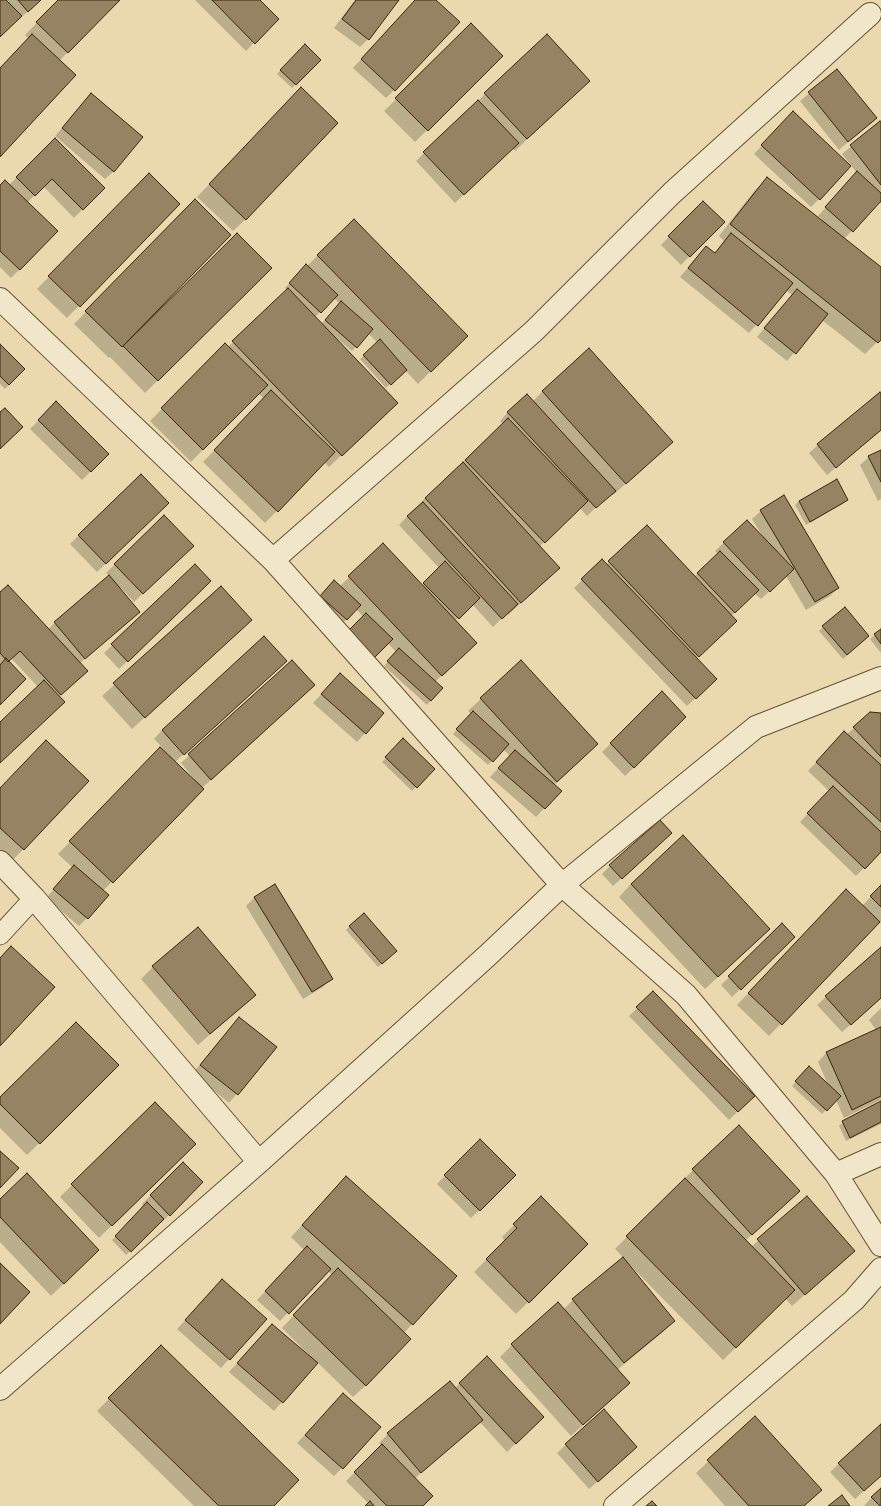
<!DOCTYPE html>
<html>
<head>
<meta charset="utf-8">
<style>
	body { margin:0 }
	canvas { display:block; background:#ead9ae }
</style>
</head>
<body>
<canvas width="881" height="1506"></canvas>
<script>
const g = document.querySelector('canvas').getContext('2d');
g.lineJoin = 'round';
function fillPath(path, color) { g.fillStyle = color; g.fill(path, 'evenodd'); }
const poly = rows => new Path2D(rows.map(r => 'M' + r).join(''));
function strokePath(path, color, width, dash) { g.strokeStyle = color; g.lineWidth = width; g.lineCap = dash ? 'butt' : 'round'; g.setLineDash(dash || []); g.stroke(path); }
fillPath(poly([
	[0,0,41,0,0,36],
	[59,0,119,0,59,61,0,156,0,69,29,39,25,35],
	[195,0,259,0,277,19,246,51],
	[355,0,398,0,368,39,360,47,334,28],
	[416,0,435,0,394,90,386,98,353,68],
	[471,25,502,56,415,142,384,111],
	[305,45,320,60,292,88,277,74],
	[837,70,876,118,839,150,800,101],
	[576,93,515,151,512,148,455,203,416,161,485,94],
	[289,101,246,219,233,231,197,197],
	[83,103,114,171,105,179,55,136],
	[785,121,819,199,811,207,754,154],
	[879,123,881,125,881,204,879,202,844,239,881,269,881,338,865,354,822,320,787,361,757,337,792,295,786,290,749,333,680,277,706,247,714,254,724,241,719,236,755,190,768,178,821,220,822,219,818,216,857,173,842,154],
	[55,139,103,188,74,218,43,186,27,203,20,269,11,278,0,267,0,187,9,185],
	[149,175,178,204,67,318,37,289],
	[195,201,145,323,146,325,271,268,145,393,110,357,109,358,74,324],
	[703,202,723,222,681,265,661,245],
	[354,220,466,336,418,384,405,370,386,388,360,359,378,343,368,333,352,351,334,336,333,337,384,415,329,467,324,462,265,523,203,462,264,399,258,393,191,462,150,421,225,345,228,347,287,290,285,288,302,270,307,266],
	[334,298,340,304,321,324,315,317],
	[0,346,24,369,5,389,0,384],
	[543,391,659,454,613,495,611,493,587,516,580,508,539,547,546,580,508,615,507,613,493,627,472,604,455,621,463,655,435,682,442,688,427,705,384,666,396,652,356,609,343,623,317,600,330,585,340,586,383,545,422,586,439,568,399,525,425,498,503,424,500,421,508,412,533,401],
	[881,396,881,430,827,475,809,453,818,445],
	[56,403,108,454,82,480,30,429],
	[881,451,881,499,878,501,860,465,869,457],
	[141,475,168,503,97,572,70,544],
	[837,481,847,500,843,504,806,525,795,505,799,501],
	[761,511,838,588,830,596,806,610,786,576,761,599,754,593,731,616,723,633,696,659,715,679,687,706,574,588,602,561,606,565,647,526,694,577,718,554,715,551,747,521,763,537,752,519],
	[164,516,184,554,134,602,121,588,120,589,130,620,80,663,78,679,59,697,0,762,0,723,38,687,11,658,8,661,0,704,0,594,48,629,110,576,106,573],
	[195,566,202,590,119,669,104,653],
	[221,587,238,632,132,729,102,696],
	[845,608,864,640,843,659,819,631],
	[881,630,881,653,870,639],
	[292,661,305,693,202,788,103,891,87,918,79,926,46,898,73,868,58,854,162,747,154,739,162,730,277,669,175,762,193,780,194,779,181,763],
	[521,661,585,756,554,785,560,791,536,817,490,777,510,756,503,749,488,765,453,734,471,714,468,711],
	[340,674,383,713,357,742,313,703],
	[662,693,685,717,625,776,602,752],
	[881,714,881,851,856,876,800,822,829,791,808,771,836,741,846,735,854,728],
	[403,739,434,769,412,791,382,762],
	[87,781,11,862,0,852,0,789],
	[662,842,613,886,602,874,610,866],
	[631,884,757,941,705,989,619,897],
	[274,886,331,978,323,987,303,999,246,906,254,898],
	[881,886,881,923,879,921,769,1036,737,1005,834,903,862,906],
	[782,925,794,937,732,997,721,985],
	[350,926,392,955,378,967,346,930],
	[881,948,881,998,842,1032,817,1005],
	[153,967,255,995,198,1045,141,979],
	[653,993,753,1096,729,1120,629,1016],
	[881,1008,881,1100,844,1118,836,1100,822,1114,792,1086,805,1072,829,1087,818,1062,826,1053,876,1030,869,1020],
	[231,1027,275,1047,229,1103,193,1073],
	[118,1065,27,1155,0,1128,0,1098],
	[881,1102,881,1124,846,1141,839,1126,843,1122],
	[155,1103,194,1144,99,1238,60,1197],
	[480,1140,515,1175,471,1218,437,1184],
	[183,1163,202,1182,161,1223,160,1222,126,1255,112,1240,145,1207,142,1204],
	[693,1170,786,1203,745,1241,751,1247,807,1197,854,1251,792,1306,786,1299,723,1360,626,1261,625,1262,674,1321,662,1333,617,1370,629,1383,571,1436,500,1357,512,1345,563,1310,573,1300,624,1258,615,1249],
	[334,1190,456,1276,404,1333,366,1385,353,1397,317,1362,274,1411,229,1372,272,1325,310,1358,311,1357,282,1328,332,1275,328,1271,280,1321,257,1300,304,1250,291,1237],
	[541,1198,587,1244,516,1314,474,1272,505,1241,502,1237],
	[0,1201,86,1262,51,1296,0,1242],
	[214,1289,265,1319,221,1368,177,1329],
	[161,1346,273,1506,194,1506,97,1411],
	[487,1358,543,1417,507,1452,480,1422,414,1479,422,1506,366,1506,369,1504,346,1481,382,1446,379,1443,388,1434,450,1382,455,1388],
	[335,1403,342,1468,334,1476,297,1443],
	[604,1410,628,1455,589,1489,557,1453],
	[755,1418,804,1506,725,1506,696,1473],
	[881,1425,881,1475,855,1499,830,1472],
	[881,1489,881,1506,864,1506,872,1497]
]), '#0003');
const building = poly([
	[0,0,6,0,22,16,0,37,0,0],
	[18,0,41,0,28,12,18,0],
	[58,0,120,0,68,53,36,22,58,0],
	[212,0,260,0,279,19,255,44,212,0],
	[356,0,399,0,369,40,342,19,356,0],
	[415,0,436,0,460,22,395,91,361,59,415,0],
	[471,23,503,56,428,131,395,98,471,23],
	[32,34,76,75,0,157,0,68,32,34],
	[547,34,590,81,527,139,484,93,547,34],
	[305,44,321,60,296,85,280,70,305,44],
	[837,69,877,118,848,142,808,92,837,69],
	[301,87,338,123,246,220,209,184,301,87],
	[91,93,143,137,114,172,62,128,91,93],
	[478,100,519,143,464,195,423,152,478,100],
	[793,111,851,166,820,200,761,145,793,111],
	[880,121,881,123,881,185,850,145,880,121],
	[55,138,105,188,83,210,52,179,35,196,16,177,55,138],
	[857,171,881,193,881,201,853,232,825,207,857,171],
	[149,173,180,204,80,307,48,276,149,173],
	[767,177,881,267,881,340,878,343,730,224,767,177],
	[5,180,58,231,20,270,0,251,0,185,5,180],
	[195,199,231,235,122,347,85,311,195,199],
	[703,201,725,222,690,257,668,236,703,201],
	[354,219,468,336,431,372,317,255,354,219],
	[237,233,272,268,158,381,123,346,237,233],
	[731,233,793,283,758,326,688,268,706,246,715,253,731,233],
	[306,264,338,295,321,313,289,283,306,264],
	[288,288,398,403,342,456,232,341,288,288],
	[797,289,828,314,796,354,764,328,797,289],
	[341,301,373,329,357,348,325,320,341,301],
	[380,339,407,370,391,385,363,355,380,339],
	[225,343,268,385,203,450,161,408,225,343],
	[0,344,25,369,9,385,0,376,0,344],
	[589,348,673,442,626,484,542,391,589,348],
	[271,390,335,452,278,512,214,450,271,390],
	[880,392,881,394,881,430,836,468,817,444,880,392],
	[527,394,616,491,596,508,507,412,527,394],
	[56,401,109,454,91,472,38,420,56,401],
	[5,408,23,427,0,449,0,412,5,408],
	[508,418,588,501,545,543,465,460,508,418],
	[881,450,881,482,868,456,881,450],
	[463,462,560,568,521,603,425,498,463,462],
	[141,474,169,503,106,564,78,535,141,474],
	[837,479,848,500,810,522,799,501,837,479],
	[784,495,839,588,815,602,760,510,784,495],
	[423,502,518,604,502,619,407,516,423,502],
	[164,515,194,546,143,594,114,564,164,515],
	[747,520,794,569,770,592,723,542,747,520],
	[647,525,737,621,699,657,608,561,647,525],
	[383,543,477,643,442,676,348,576,383,543],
	[720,551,759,590,735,613,697,573,720,551],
	[602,559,717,679,696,699,581,579,602,559],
	[445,561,480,598,459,619,423,583,445,561],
	[195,564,211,581,128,662,111,644,195,564],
	[109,575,140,612,85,659,54,622,109,575],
	[334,580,361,605,347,620,320,596,334,580],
	[8,585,88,671,61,695,20,651,8,662,0,653,0,592,8,585],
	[221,586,252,620,145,718,113,683,221,586],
	[845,607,869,636,847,655,822,626,845,607],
	[366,613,393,639,374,658,348,631,366,613],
	[881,629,881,644,874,634,881,629],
	[264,636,287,661,184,755,162,730,264,636],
	[399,648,443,688,431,701,387,661,399,648],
	[6,658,26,679,0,705,0,665,6,658],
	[292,660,315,685,211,780,188,754,292,660],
	[521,660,598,744,557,782,480,698,521,660],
	[340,673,384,713,366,734,321,694,340,673],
	[44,680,65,702,0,763,0,722,44,680],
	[662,691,686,717,634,768,610,743,662,691],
	[473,711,509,744,493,762,456,729,473,711],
	[870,712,881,713,881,757,853,727,870,712],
	[844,731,881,765,881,822,816,762,844,731],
	[403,738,435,769,417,788,385,757,403,738],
	[46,740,89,781,24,850,0,828,0,788,46,740],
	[160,747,204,789,113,883,69,841,160,747],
	[515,750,562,791,545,809,498,768,515,750],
	[833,786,881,832,881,852,865,869,807,813,833,786],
	[660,820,672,833,622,879,609,865,660,820],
	[683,835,770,929,718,977,631,884,683,835],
	[74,865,109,895,88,919,53,889,74,865],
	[275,884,333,979,312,992,254,897,275,884],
	[881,885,881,907,870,896,881,885],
	[846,889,880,922,782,1025,748,993,846,889],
	[364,913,397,951,382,964,349,926,364,913],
	[782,923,795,937,741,990,728,976,782,923],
	[198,927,256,995,210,1034,152,966,198,927],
	[11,946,55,987,0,1046,0,958,11,946],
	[881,947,881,998,851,1025,825,996,881,947],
	[653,991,755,1096,738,1112,636,1007,653,991],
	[239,1017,277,1047,238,1095,200,1065,239,1017],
	[76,1022,119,1065,40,1144,0,1104,0,1097,76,1022],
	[881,1027,881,1096,852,1110,826,1052,881,1027],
	[809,1066,841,1096,827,1111,795,1081,809,1066],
	[881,1101,881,1122,850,1138,842,1121,881,1101],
	[155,1102,196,1144,112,1226,71,1184,155,1102],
	[739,1125,800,1191,752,1235,692,1169,739,1125],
	[480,1139,516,1175,480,1211,444,1175,480,1139],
	[0,1151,19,1168,0,1188,0,1151],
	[183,1162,203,1182,170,1216,150,1195,183,1162],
	[27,1173,99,1250,64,1284,0,1217,0,1199,27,1173],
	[346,1176,457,1276,413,1325,302,1225,346,1176],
	[685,1178,795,1290,736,1348,626,1236,685,1178],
	[541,1196,588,1244,529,1303,486,1259,517,1228,513,1224,541,1196],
	[807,1196,855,1251,805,1295,757,1239,807,1196],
	[147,1202,164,1219,131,1252,115,1236,147,1202],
	[307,1246,331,1269,289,1314,265,1291,307,1246],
	[623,1257,675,1321,624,1363,572,1299,623,1257],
	[0,1263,30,1292,0,1324,0,1263],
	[338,1268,411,1339,366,1386,293,1315,338,1268],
	[222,1279,267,1319,230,1360,185,1320,222,1279],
	[558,1302,630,1383,583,1425,511,1344,558,1302],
	[272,1324,318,1363,283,1403,237,1363,272,1324],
	[161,1345,299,1480,274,1506,219,1506,108,1398,161,1345],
	[487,1356,544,1417,516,1444,459,1383,487,1356],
	[450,1381,483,1420,421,1473,387,1433,450,1381],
	[343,1393,381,1427,343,1469,305,1435,343,1393],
	[604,1409,637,1447,598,1482,565,1444,604,1409],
	[755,1416,822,1490,804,1506,749,1506,707,1460,755,1416],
	[881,1424,881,1476,864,1491,838,1463,881,1424],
	[382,1444,433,1496,423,1506,387,1506,354,1472,382,1444],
	[881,1488,881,1506,880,1506,871,1497,881,1488],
	[842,1495,850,1506,828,1506,842,1495],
	[370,1501,374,1506,365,1506,370,1501],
	[652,1501,657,1506,646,1506,652,1501]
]);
fillPath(building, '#968361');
strokePath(building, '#3a260e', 1);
const service = poly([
	[0,935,34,898]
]);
const minor = poly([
	[0,299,273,560,562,885,686,995,836,1174,881,1245],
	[273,560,534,331,672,193,870,14],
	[0,862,34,898,259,1162],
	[836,1174,881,1154],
	[0,1389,259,1162,487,956,562,885,756,727,881,678],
	[615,1506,854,1300,881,1269]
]);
strokePath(service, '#665336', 21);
strokePath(minor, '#665336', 24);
strokePath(service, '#f1e6ca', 19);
strokePath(minor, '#f1e6ca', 22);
</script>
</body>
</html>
